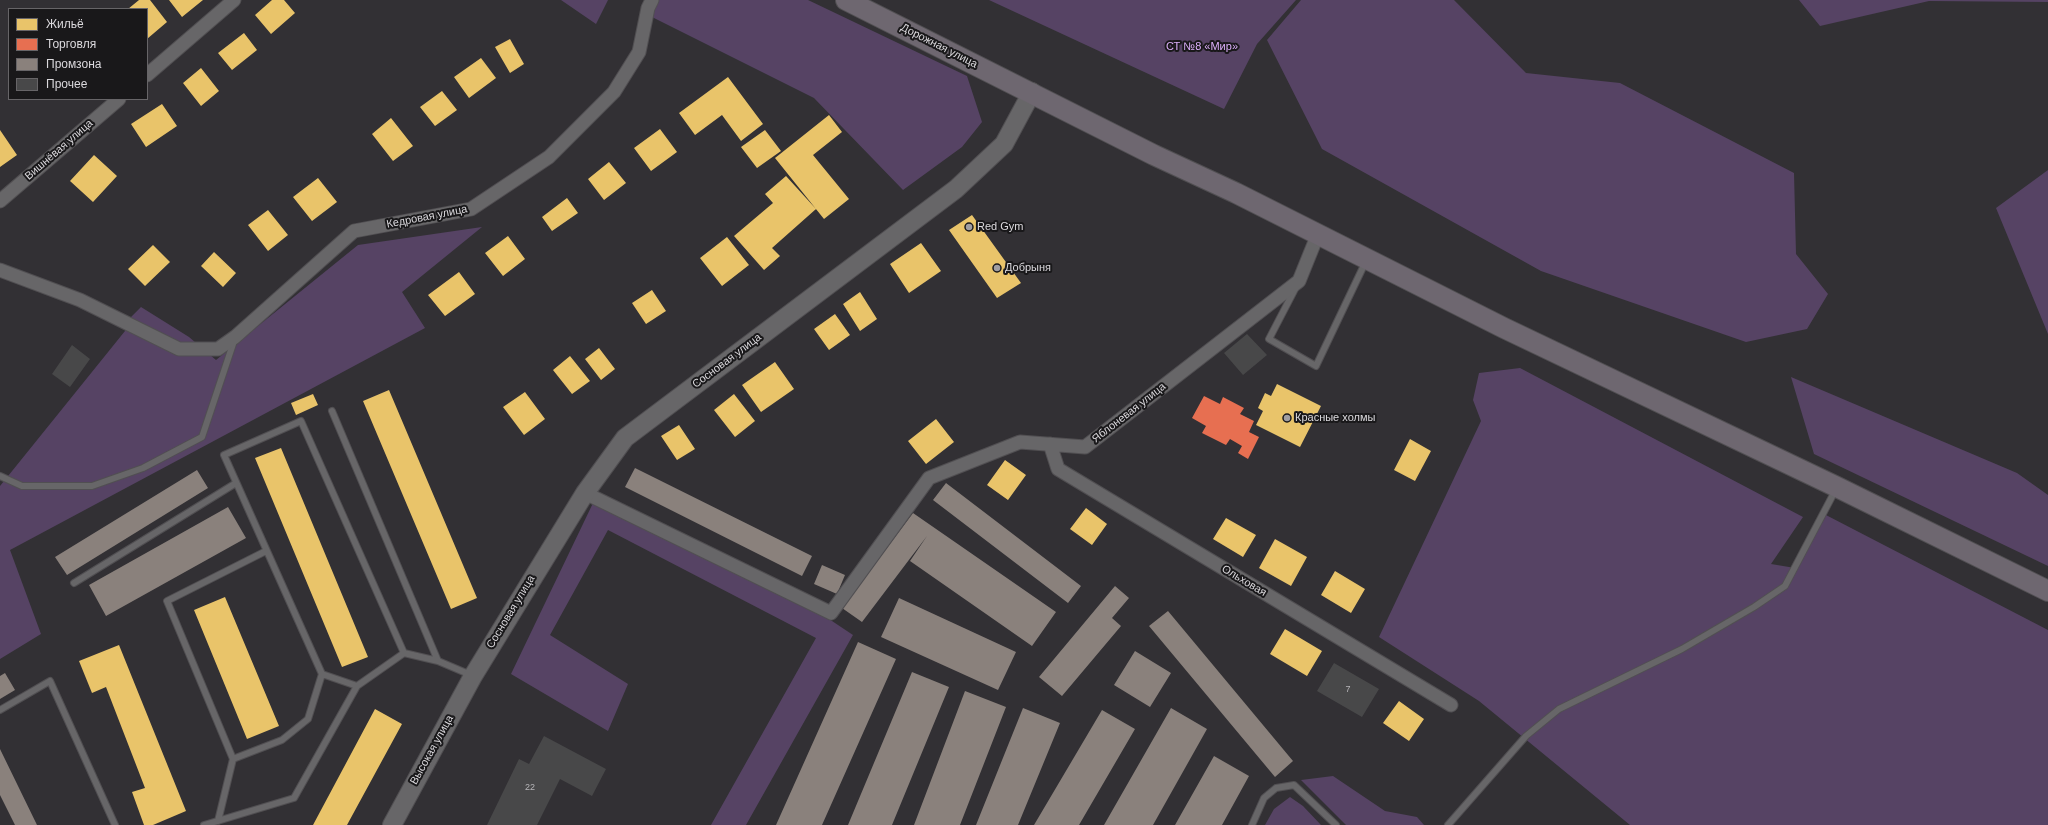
<!DOCTYPE html>
<html>
<head>
<meta charset="utf-8">
<style>
	body { margin:0 }
	#map { position:relative; width:2048px; height:825px; overflow:hidden; background:#323034; font-family:Arial,sans-serif }
	canvas { display:block }
	.legend { position:absolute; left:8px; top:8px; width:140px; height:92px; box-sizing:border-box; background:#19181a; border:1px solid #676568; margin:0; padding:5px 7px; list-style:none; font-size:12px; color:#dbd9dd }
	.legend li { display:flex; align-items:center; gap:8px; height:20px }
	.legend b { width:20px; border:1px solid #676568 }
</style>
</head>
<body>
<div id="map">
<canvas width="2048" height="825"></canvas>
<ul class="legend">
<li><b style="height:11px;background:#e9c46a"></b>Жильё</li>
<li><b style="height:11px;background:#e76f51"></b>Торговля</li>
<li><b style="height:11px;background:#8a817c"></b>Промзона</li>
<li><b style="height:11px;background:#484849"></b>Прочее</li>
</ul>
</div>
<script>
const g = document.querySelector('canvas').getContext('2d');
g.lineJoin = 'round';
function fillPath(path, color) { g.fillStyle = color; g.fill(path, 'evenodd'); }
const poly = rows => new Path2D(rows.map(r => 'M' + r).join(''));
function strokePath(path, color, width, dash) { g.strokeStyle = color; g.lineWidth = width; g.lineCap = dash ? 'butt' : 'round'; g.setLineDash(dash || []); g.stroke(path); }
function label(font, color, halo, rows, align = 'center') {
  g.font = font + ' Arial,sans-serif'; g.lineWidth = 4; g.setLineDash([]); g.textBaseline = 'middle'; g.strokeStyle = halo; g.fillStyle = color; for (const [text, x, y, turn = 0] of rows) {
    g.save(); g.translate(x, y); g.rotate((+turn || 0) * Math.PI / 180); g.textAlign = isNaN(turn) ? turn : align; if (halo) g.strokeText(text, 0, 0); g.fillText(text, 0, 0); g.restore();
  }
}
fillPath(poly([
	[561,0,608,0,596,24],
	[654,0,808,0,967,76,982,122,962,147,903,190,814,98,650,16],
	[989,0,1296,0,1257,44,1224,109],
	[1301,0,1454,0,1526,73,1620,83,1794,173,1796,254,1828,294,1807,329,1746,342,1541,271,1322,149,1267,40],
	[1799,0,2048,0,2048,2,1929,1,1820,26],
	[2048,170,2048,334,1996,208],
	[482,227,402,292,425,328,10,550,41,634,0,659,0,486,125,331,131,317,141,307,189,337,216,360,358,245],
	[1520,368,1803,517,1771,564,1795,568,1824,514,2048,630,2048,825,1630,825,1479,701,1379,637,1481,421,1473,400,1479,373],
	[1791,377,2017,473,2048,495,2048,566,1814,454],
	[594,501,826,617,853,635,746,825,711,825,816,638,608,530,550,635,628,684,608,731,511,674],
	[1333,776,1385,811,1417,817,1424,825,1346,825,1301,780],
	[1290,797,1303,806,1321,825,1265,825,1274,809]
]), '#564364');
fillPath(poly([
	[139,0,150,0,167,22,147,39,147,9,128,9],
	[169,0,203,0,182,17],
	[272,0,284,0,295,13,271,34,255,15],
	[244,33,257,50,232,70,218,53],
	[510,39,524,64,510,73,495,47],
	[481,58,496,78,469,98,454,77],
	[201,68,219,91,201,106,183,83],
	[728,77,763,124,741,141,722,115,695,135,679,113],
	[442,91,457,110,435,126,420,107],
	[162,104,177,126,146,147,131,124],
	[829,115,842,132,813,155,849,199,824,219,775,158],
	[391,118,413,146,393,161,372,134],
	[660,129,677,152,651,171,634,148],
	[0,130,17,155,0,167],
	[765,130,781,151,757,168,741,147],
	[94,155,117,176,93,202,70,181],
	[609,162,626,183,604,200,588,179],
	[786,176,816,209,772,248,780,256,764,270,734,236,773,203,765,194],
	[318,178,337,202,312,221,293,197],
	[567,198,578,213,552,231,542,217],
	[268,210,288,235,268,251,248,225],
	[972,215,1021,283,997,298,949,230],
	[508,236,525,259,503,276,485,253],
	[727,237,749,265,722,286,700,258],
	[921,243,941,271,909,293,890,264],
	[153,245,170,262,145,286,128,269],
	[214,252,236,273,223,287,201,266],
	[459,272,475,294,445,316,428,295],
	[652,290,666,311,646,324,632,303],
	[860,292,877,319,860,331,843,304],
	[835,314,850,335,829,350,814,329],
	[599,348,615,369,601,380,585,359],
	[570,356,590,381,572,394,553,370],
	[775,362,794,389,761,412,742,385],
	[1277,384,1321,406,1300,447,1256,425,1263,411,1258,408,1265,393,1271,396],
	[389,390,477,598,451,609,363,401],
	[525,392,545,419,524,435,503,407],
	[313,394,318,405,296,415,291,403],
	[734,394,755,421,735,437,714,410],
	[936,419,954,442,926,464,908,441],
	[679,425,695,449,677,460,661,436],
	[1410,439,1431,451,1415,481,1394,470],
	[281,448,368,657,342,667,255,458],
	[1005,460,1026,475,1008,500,987,485],
	[1086,508,1107,524,1092,545,1070,529],
	[1226,518,1256,535,1243,557,1213,539],
	[1275,539,1307,557,1291,586,1259,568],
	[1335,571,1365,589,1351,613,1321,595],
	[225,597,279,726,247,739,194,610],
	[1285,629,1322,651,1307,676,1270,654],
	[119,645,186,811,153,825,144,825,132,792,145,788,106,687,92,693,79,661],
	[1399,701,1424,719,1409,741,1383,723],
	[375,709,402,724,347,825,313,825]
]), '#e9c46a');
fillPath(poly([
	[1204,396,1220,404,1223,397,1244,408,1240,414,1254,421,1249,432,1259,437,1248,459,1238,453,1242,446,1230,439,1226,445,1202,433,1206,426,1192,418]
]), '#e76f51');
fillPath(poly([
	[635,468,812,556,802,576,625,487],
	[197,470,208,488,67,575,55,557],
	[946,483,1081,586,1068,603,933,500],
	[228,507,246,538,106,616,89,585],
	[913,513,1056,612,1032,646,910,561,927,536,862,622,842,608],
	[822,565,845,575,837,594,814,584],
	[1115,586,1129,598,1112,618,1121,626,1062,696,1039,677],
	[899,598,1016,652,998,690,881,637],
	[1168,611,1293,761,1275,777,1149,626],
	[858,642,896,659,822,825,776,825],
	[1135,651,1171,673,1150,707,1114,685],
	[912,672,949,687,892,825,848,825],
	[5,673,15,690,0,699,0,676],
	[965,691,1006,707,960,825,914,825],
	[1023,708,1060,723,1018,825,976,825],
	[1171,708,1207,729,1153,825,1104,825],
	[1102,710,1135,729,1079,825,1034,825],
	[0,749,37,825,15,825,0,795],
	[1214,756,1249,776,1222,825,1175,825]
]), '#8a817c');
fillPath(poly([
	[1247,334,1267,355,1243,375,1224,353],
	[72,345,90,359,70,387,52,374],
	[1334,663,1379,689,1362,717,1317,691],
	[544,736,606,769,592,796,560,779,537,825,487,825,519,759,529,764]
]), '#484849');
const lane = poly([
	[1295,289,1269,339,1316,366,1366,261],
	[332,411,438,661],
	[0,476,22,486,92,486,143,468,202,437,234,341],
	[74,583,236,483],
	[357,686,322,674,224,455,301,421,404,653],
	[0,710,50,681,115,825],
	[233,759,167,601,266,551],
	[218,821,233,759,282,740,308,719,322,674],
	[204,825,294,798,357,686,404,653,438,661,471,675],
	[1252,825,1264,798,1276,788,1294,785,1336,825],
	[1448,825,1526,736,1559,709,1682,649,1754,607,1785,586,1836,489]
]);
const street = poly([
	[147,75,234,0],
	[0,201,119,99],
	[0,270,80,300,179,349,218,349,235,337,354,231,471,209,549,157,614,92,639,52,648,8,652,0],
	[1050,444,1058,469,1451,705],
	[585,493,831,613,929,478,1020,442,1085,447,1299,281,1318,234]
]);
const secondary = poly([
	[392,825,473,676,585,493,625,438,956,189,1004,144,1032,92]
]);
const primary = poly([
	[846,0,1154,155,1236,193,1504,328,1837,487,2048,591]
]);
strokePath(lane, '#514f52', 8);
strokePath(street, '#514f52', 15);
strokePath(secondary, '#514f52', 20);
strokePath(primary, '#514f52', 22);
strokePath(lane, '#676668', 6);
strokePath(street, '#676668', 13);
strokePath(secondary, '#676668', 18);
strokePath(primary, '#6e6770', 20);
for (const [x, y, r, color] of [
	[969,227,4,"#a09ea2"],
	[997,268,4,"#a09ea2"],
	[1287,418,4,"#a09ea2"]
]) { const dot = new Path2D(); dot.arc(x, y, r, 0, 2 * Math.PI); g.fillStyle = color; g.fill(dot); strokePath(dot, '#19181a', 1.5); }
label('9px', '#b6b5b8', null, [
	["7",1348,690],
	["22",530,788]
]);
label('11px', '#dbd9dd', '#19181a', [
	["Дорожная улица",939,46,27],
	["Вишнёвая улица",59,150,-41],
	["Кедровая улица",427,217,-11],
	["Сосновая улица",727,361,-37],
	["Яблоневая улица",1129,413,-38],
	["Ольховая",1244,581,31],
	["Сосновая улица",511,612,-59],
	["Высокая улица",432,750,-61]
]);
label('11px', '#dcaffa', '#19181a', [
	["СТ №8 «Мир»",1202,47]
]);
label('11px', '#dbd9dd', '#19181a', [
	["Red Gym",977,227],
	["Добрыня",1005,268],
	["Красные холмы",1295,418]
], 'left');
</script>
</body>
</html>
